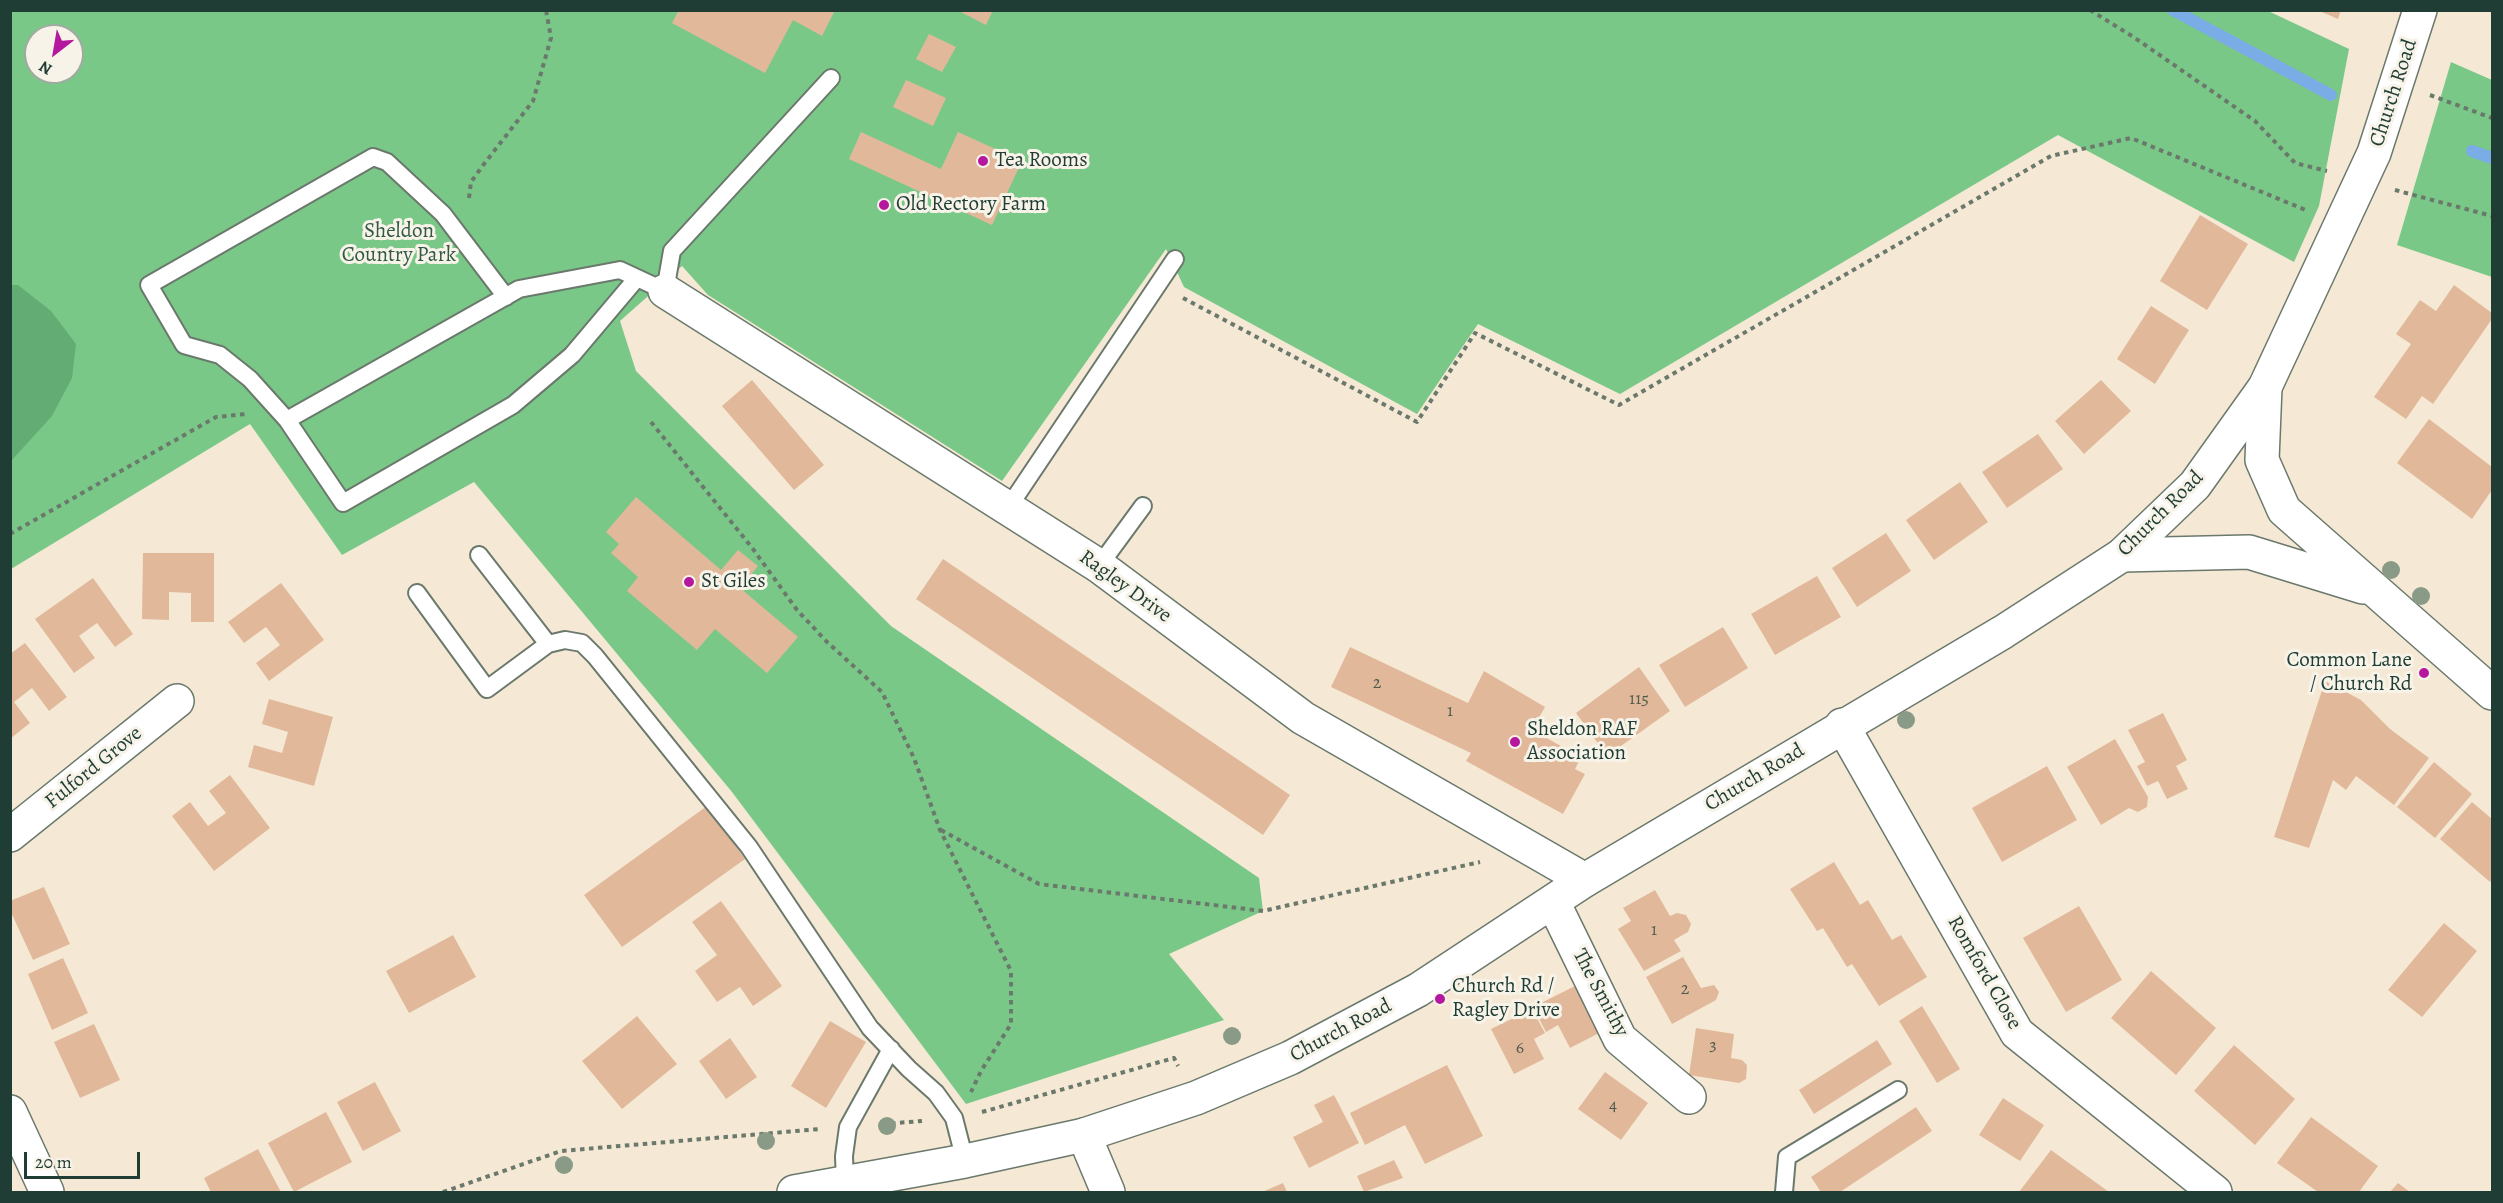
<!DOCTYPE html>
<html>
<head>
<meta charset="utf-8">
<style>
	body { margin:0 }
	#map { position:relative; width:2503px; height:1203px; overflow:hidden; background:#f5e9d5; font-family:Alegreya,serif }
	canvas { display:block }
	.frame { position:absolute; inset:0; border:12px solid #1f3d34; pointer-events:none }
	.north { position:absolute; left:24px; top:24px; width:60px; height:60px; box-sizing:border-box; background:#f7f3e8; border:2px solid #a1aaa0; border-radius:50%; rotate:211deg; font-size:16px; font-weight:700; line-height:24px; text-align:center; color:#1f3d34 }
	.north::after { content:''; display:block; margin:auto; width:21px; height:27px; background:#b5179e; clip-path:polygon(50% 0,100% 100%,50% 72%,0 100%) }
	.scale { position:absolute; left:24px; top:1152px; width:116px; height:27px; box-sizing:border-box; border:3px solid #1f3d34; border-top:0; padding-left:8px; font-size:18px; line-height:21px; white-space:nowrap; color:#1f3d34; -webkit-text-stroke:4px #f7f3e8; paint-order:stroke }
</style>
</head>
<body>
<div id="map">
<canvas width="2503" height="1203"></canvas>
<div class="frame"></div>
<div class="north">N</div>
<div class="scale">20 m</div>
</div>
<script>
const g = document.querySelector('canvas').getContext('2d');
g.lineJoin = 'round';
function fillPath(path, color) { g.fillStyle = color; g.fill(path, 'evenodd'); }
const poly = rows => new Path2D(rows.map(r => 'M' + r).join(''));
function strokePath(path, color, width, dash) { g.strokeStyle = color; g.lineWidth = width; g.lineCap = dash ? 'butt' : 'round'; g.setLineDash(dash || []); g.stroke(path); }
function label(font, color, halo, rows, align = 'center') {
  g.font = font + ' Alegreya,serif'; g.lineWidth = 6; g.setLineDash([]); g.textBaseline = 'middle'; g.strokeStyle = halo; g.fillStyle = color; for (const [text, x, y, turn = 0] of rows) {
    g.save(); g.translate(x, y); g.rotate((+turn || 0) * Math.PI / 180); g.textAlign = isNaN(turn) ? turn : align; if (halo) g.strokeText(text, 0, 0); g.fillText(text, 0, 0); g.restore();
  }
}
fillPath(poly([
	[2266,10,2349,49,2319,206,2294,262,2058,135,1620,394,1478,324,1417,414,1184,287,1166,249,1002,481,708,295,682,266,620,321,636,371,891,626,1259,878,1263,911,1169,954,1224,1020,966,1104,732,792,474,482,342,555,250,424,11,569,11,11],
	[36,36,72,36,72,72,36,72],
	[2451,62,2492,80,2492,277,2397,245]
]), '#7ac888');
fillPath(poly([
	[11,285,18,285,51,311,76,344,72,378,52,416,11,461]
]), '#63ac74');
strokePath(poly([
	[2173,10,2331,95],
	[2472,151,2492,158]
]), '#7aace6', 12);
fillPath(poly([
	[679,10,835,10,822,36,793,20,765,73,672,23],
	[957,10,993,10,986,25],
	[2317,10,2341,10,2338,19],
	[929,34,956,47,942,72,916,59],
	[906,80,946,98,933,126,893,107],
	[861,132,941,169,958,132,1022,161,992,225,849,159],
	[2200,215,2248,244,2207,310,2160,281],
	[2454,285,2492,313,2492,319,2433,404,2422,396,2406,419,2374,397,2411,344,2396,334,2420,300,2436,311],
	[2151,306,2189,330,2155,384,2117,359],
	[752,380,824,465,794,490,722,406],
	[2101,380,2131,411,2084,454,2055,421],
	[2429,419,2492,467,2492,490,2472,519,2397,463],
	[2038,434,2063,469,2007,508,1982,472],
	[1960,482,1988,522,1934,560,1906,520],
	[636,497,721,570,738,550,758,566,740,588,798,637,767,673,715,629,697,650,627,591,638,577,611,553,619,544,606,532],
	[1886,533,1911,571,1857,607,1832,568],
	[143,553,214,553,214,622,191,622,191,593,169,592,169,620,142,619],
	[943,559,1290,795,1263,835,916,599],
	[1817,576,1841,617,1775,655,1751,614],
	[93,578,133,634,115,647,97,623,79,636,95,658,74,673,35,619],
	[281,583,324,640,269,681,256,663,280,645,266,627,244,643,228,622],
	[1723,627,1748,668,1685,707,1659,665],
	[25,643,67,697,49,711,32,688,14,702,30,723,10,739,10,654],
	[1350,647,1468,703,1484,671,1545,707,1532,730,1581,757,1575,769,1585,774,1563,814,1466,761,1471,753,1331,687],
	[1639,667,1670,711,1607,756,1576,713],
	[2325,681,2361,700,2390,729,2429,758,2394,805,2356,776,2346,790,2333,780,2309,848,2274,837],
	[269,699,333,717,314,786,248,767,254,745,282,753,288,732,262,724],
	[2163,713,2187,760,2176,766,2188,789,2167,799,2158,781,2147,786,2137,766,2145,762,2128,730],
	[2115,739,2148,797,2147,807,2138,812,2129,808,2101,825,2067,767],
	[2434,762,2472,794,2435,838,2397,807],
	[2047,766,2077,820,2002,862,1972,808],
	[230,775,270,828,214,871,172,816,190,802,208,826,226,813,209,791],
	[2472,802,2492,819,2492,879,2490,882,2440,839],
	[707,806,745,859,622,947,584,895],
	[1834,862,1860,905,1868,900,1892,940,1901,935,1927,977,1879,1006,1852,964,1847,967,1823,928,1817,931,1790,889],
	[44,887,70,944,33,960,10,910,10,901],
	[1655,890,1670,916,1677,913,1686,915,1691,924,1688,932,1674,940,1681,951,1644,971,1618,929,1631,921,1623,908],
	[721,901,782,986,753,1006,740,987,717,1002,695,971,717,955,692,922],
	[2079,906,2122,980,2066,1012,2023,938],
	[2444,923,2477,951,2422,1017,2388,990],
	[453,935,476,977,409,1013,386,971],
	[1683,957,1701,988,1714,985,1719,992,1716,1000,1672,1024,1646,977],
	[63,958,88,1013,52,1030,28,974],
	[2151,971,2216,1028,2176,1075,2111,1018],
	[1581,983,1605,1030,1570,1048,1558,1025,1546,1032,1533,1007],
	[1922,1006,1960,1069,1937,1083,1899,1021],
	[1532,1009,1545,1033,1534,1039,1544,1059,1514,1074,1491,1029],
	[637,1016,677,1064,622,1109,582,1061],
	[830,1021,866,1042,826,1108,791,1086],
	[94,1024,120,1080,80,1098,54,1042],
	[1696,1028,1734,1034,1731,1058,1742,1060,1747,1065,1746,1079,1739,1083,1689,1075],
	[730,1038,757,1077,726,1099,699,1061],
	[1877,1040,1892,1064,1814,1114,1799,1090],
	[2234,1045,2295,1099,2255,1145,2194,1091],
	[1447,1065,1483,1136,1425,1164,1405,1125,1365,1145,1350,1113],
	[1605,1072,1648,1103,1621,1140,1578,1109],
	[375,1082,401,1131,363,1151,337,1102],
	[1334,1095,1359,1143,1309,1168,1293,1137,1323,1122,1314,1105],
	[2003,1098,2044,1125,2020,1161,1979,1135],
	[1916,1107,1932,1131,1840,1192,1821,1192,1811,1177],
	[326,1112,352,1162,294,1192,268,1143],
	[2311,1117,2378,1166,2359,1192,2318,1192,2277,1163],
	[258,1149,281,1192,211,1192,204,1178],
	[2051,1150,2109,1192,2019,1192],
	[1394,1160,1403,1178,1364,1192,1357,1176],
	[1283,1183,1287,1192,1262,1192],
	[2398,1183,2410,1192,2390,1192]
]), '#e1b99a');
const service = poly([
	[637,278,572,355,513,405,343,503,287,420,519,289,620,270,665,291,672,251,831,78],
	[287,420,250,379,220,355,184,345,149,285,373,157,387,162,443,214,506,297],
	[1008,508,1175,259],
	[479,555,548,644],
	[1099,566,1143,506],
	[417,593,487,689,548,644,565,640,582,643,595,656,749,847,870,1028,909,1069,936,1093,954,1118,965,1161],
	[845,1183,844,1156,848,1127,891,1049],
	[1784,1192,1787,1157,1898,1090]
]);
const minor = poly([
	[665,291,1099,566,1303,718,1585,880],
	[2265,387,2262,460,2284,510,2492,693],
	[2122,555,2249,552,2363,587],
	[1842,725,2017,1033,2215,1192],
	[10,835,177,701],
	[1553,902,1620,1039,1689,1097],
	[10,1112,47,1192],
	[1084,1135,1108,1192]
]);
const tertiary = poly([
	[794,1192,965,1161,1084,1135,1196,1098,1290,1058,1418,990,1585,880,2003,632,2122,555,2195,485,2265,387,2374,153,2420,10]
]);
strokePath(service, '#6a796c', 20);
strokePath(minor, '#6a796c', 36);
strokePath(tertiary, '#6a796c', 36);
strokePath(poly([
	[2090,10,2135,38,2255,121,2295,163,2327,171],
	[2430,95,2492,118],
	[2395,190,2492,216],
	[469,198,471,182,484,164,533,101,551,38,546,10],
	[1183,298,1417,422,1475,333,1619,405,2051,156,2131,138,2308,211],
	[651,422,753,549,797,610,827,642,882,692,914,758,940,830,1011,971,1011,1024,981,1071,971,1092],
	[10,534,216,417,246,414],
	[941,830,1039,884,1263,911,1480,862],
	[982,1112,1174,1058,1178,1066],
	[882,1124,922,1121],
	[443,1192,561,1151,820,1129]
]), '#6a796c', 4, [4.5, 4.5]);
strokePath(service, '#fff', 16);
strokePath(minor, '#fff', 33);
strokePath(tertiary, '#fff', 33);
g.fillStyle = '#899a86';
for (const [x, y] of [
	[2391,570],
	[2421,596],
	[1906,720],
	[1232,1036],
	[887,1126],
	[766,1141],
	[564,1165]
]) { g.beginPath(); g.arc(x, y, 9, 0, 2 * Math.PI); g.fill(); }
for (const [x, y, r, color] of [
	[983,161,6,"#b5179e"],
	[884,205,6,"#b5179e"],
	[689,582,6,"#b5179e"],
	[2424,673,6,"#b5179e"],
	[1515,742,6,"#b5179e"],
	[1440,999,6,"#b5179e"]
]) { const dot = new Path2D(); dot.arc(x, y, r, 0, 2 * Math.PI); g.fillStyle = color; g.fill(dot); strokePath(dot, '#f7f3e8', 2); }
label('18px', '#505c4e', null, [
	["2",1377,684],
	["115",1639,700],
	["1",1450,712],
	["1",1654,931],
	["2",1685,990],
	["3",1713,1046],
	["6",1520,1049],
	["4",1613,1106]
]);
label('21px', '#1f3d34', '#f7f3e8', [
	["Church Road",2394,93,-72],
	["Church Road",2161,514,-45],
	["Ragley Drive",1125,587,36],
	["Fulford Grove",94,768,-39],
	["Church Road",1755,778,-31],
	["Romford Close",1984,973,60],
	["The Smithy",1600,993,62],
	["Church Road",1341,1031,-28]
]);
label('21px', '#1f3d34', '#f7f3e8', [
	["Tea Rooms",995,161],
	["Old Rectory Farm",896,205],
	["St Giles",701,582],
	["Common Lane",2412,661,"right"],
	["/ Church Rd",2412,685,"right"],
	["Sheldon RAF",1527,730],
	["Association",1527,754],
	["Church Rd /",1452,987],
	["Ragley Drive",1452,1011]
], 'left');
label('21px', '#315945', '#f7f3e8', [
	["Sheldon",399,232],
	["Country Park",399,256]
]);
</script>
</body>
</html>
